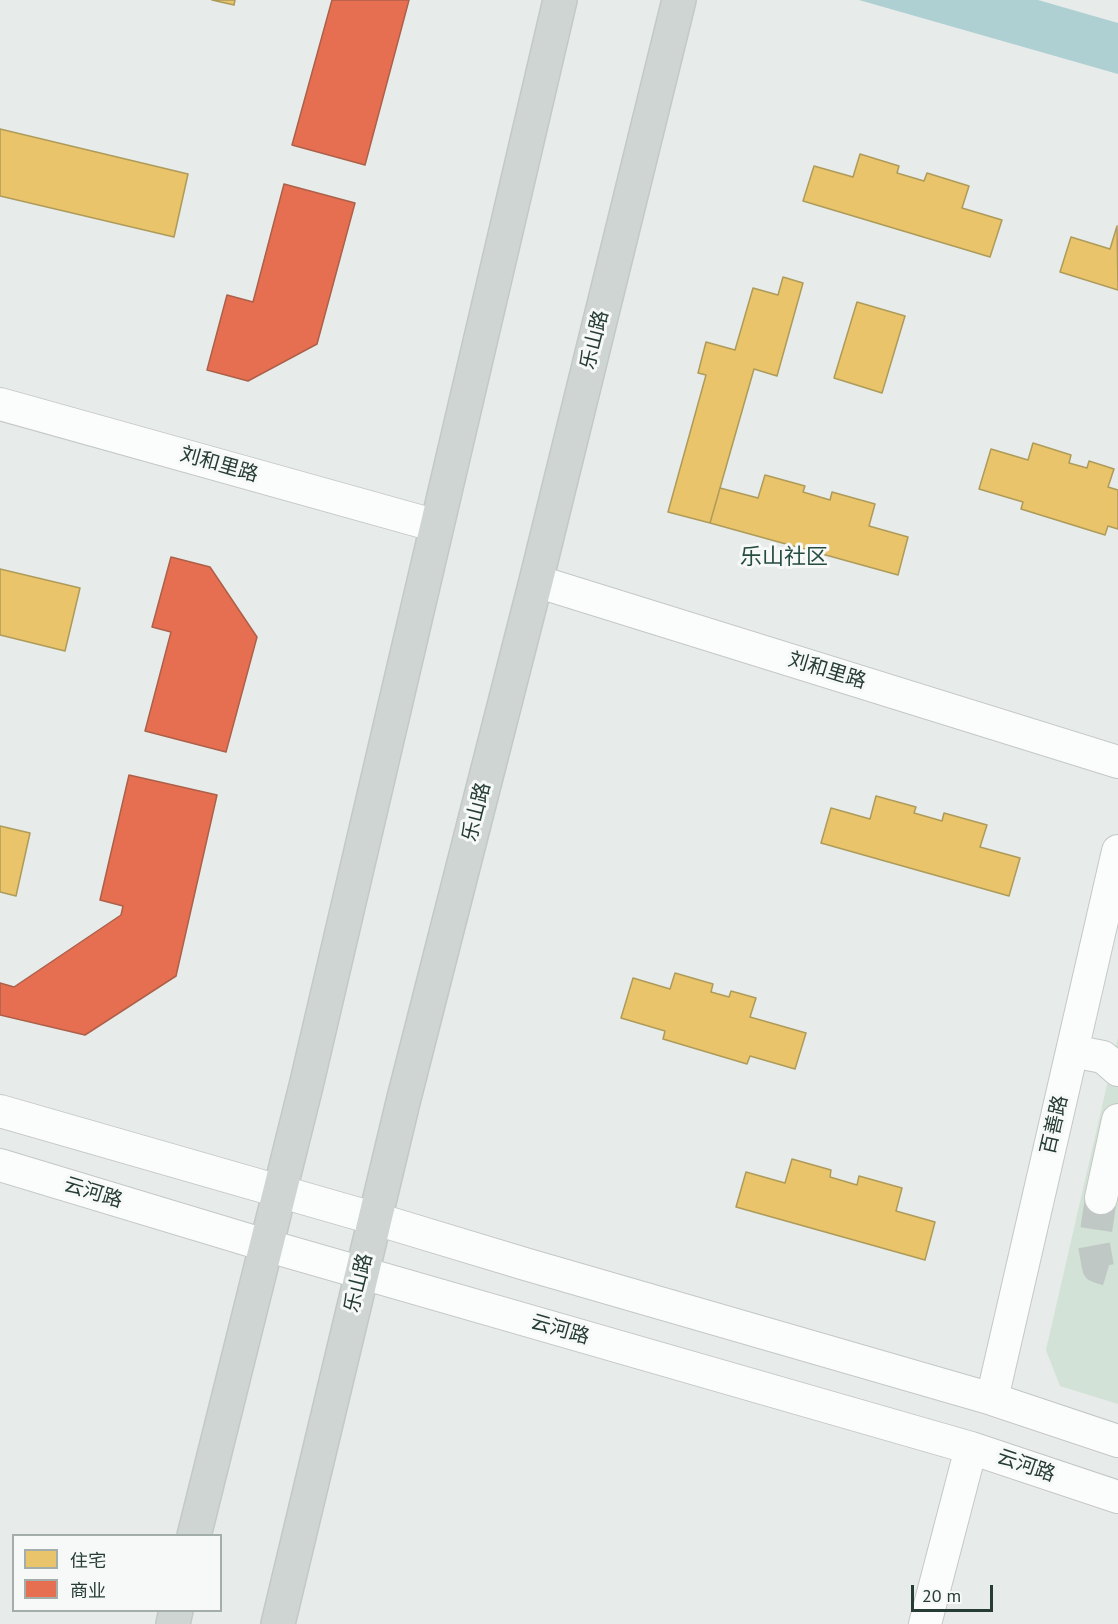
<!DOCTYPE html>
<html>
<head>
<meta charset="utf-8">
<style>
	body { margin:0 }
	#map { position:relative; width:1118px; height:1624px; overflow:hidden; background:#e7ebe9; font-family:"PT Sans","Noto Sans SC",sans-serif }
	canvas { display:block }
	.legend { position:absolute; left:12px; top:1534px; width:210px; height:78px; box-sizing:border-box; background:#f6f9f7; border:2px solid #a3ada9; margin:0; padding:8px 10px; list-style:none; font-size:18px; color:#263c35 }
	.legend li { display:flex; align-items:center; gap:12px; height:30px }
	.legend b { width:30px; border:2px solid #a3ada9 }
	.scale { position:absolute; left:911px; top:1585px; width:82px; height:27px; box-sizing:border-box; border:3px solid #263c35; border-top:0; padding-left:8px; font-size:18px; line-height:21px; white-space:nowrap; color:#263c35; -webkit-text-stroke:4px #f6f9f7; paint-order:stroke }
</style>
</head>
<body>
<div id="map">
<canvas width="1118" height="1624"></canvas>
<ul class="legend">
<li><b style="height:16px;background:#e9c46a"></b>住宅</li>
<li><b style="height:16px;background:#e76f51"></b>商业</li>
</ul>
<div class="scale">20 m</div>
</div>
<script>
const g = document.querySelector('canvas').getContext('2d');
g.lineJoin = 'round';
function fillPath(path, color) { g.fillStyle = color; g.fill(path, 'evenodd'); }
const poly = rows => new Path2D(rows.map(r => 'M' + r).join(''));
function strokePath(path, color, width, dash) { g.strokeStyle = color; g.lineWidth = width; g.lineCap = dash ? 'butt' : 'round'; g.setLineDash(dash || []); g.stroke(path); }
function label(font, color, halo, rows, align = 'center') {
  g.font = font + ' "PT Sans","Noto Sans SC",sans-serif'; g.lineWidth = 6; g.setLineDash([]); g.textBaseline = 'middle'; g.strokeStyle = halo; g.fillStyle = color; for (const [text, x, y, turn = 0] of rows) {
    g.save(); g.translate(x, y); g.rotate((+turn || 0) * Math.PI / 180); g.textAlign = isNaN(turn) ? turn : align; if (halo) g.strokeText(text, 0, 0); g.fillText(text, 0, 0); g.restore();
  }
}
fillPath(poly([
	[1118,1037,1118,1404,1060,1386,1046,1350]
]), '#d2e2d6');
fillPath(poly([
	[859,0,1038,0,1118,23,1118,74]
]), '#aed0d3');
const homes = poly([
	[212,0,235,0,234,5,212,0],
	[0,129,188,174,174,237,0,196,0,129],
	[860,154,899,166,897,173,924,181,927,173,969,186,962,208,1002,220,990,257,803,201,814,166,853,177,860,154],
	[1117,226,1118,290,1060,272,1071,237,1110,249,1117,226],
	[783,277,803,283,777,376,754,369,710,523,668,512,706,375,698,373,706,342,735,350,753,288,778,295,783,277],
	[857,302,905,316,882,393,834,378,857,302],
	[1033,443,1071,455,1069,463,1087,468,1089,461,1114,469,1108,487,1118,490,1118,529,1108,526,1105,535,1021,509,1023,502,979,489,991,449,1028,460,1033,443],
	[765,475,805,486,803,492,830,500,832,492,875,504,869,526,908,537,898,575,710,523,720,488,758,498,765,475],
	[0,569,80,588,65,651,0,635,0,569],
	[876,796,916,807,914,813,942,821,944,813,987,825,980,847,1020,858,1009,896,821,843,831,808,870,819,876,796],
	[0,826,30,833,16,896,0,892,0,826],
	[675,973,713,984,711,992,729,997,731,991,756,998,750,1017,806,1033,795,1069,750,1056,747,1064,663,1039,665,1031,621,1018,633,978,670,989,675,973],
	[792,1159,831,1170,830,1177,857,1185,859,1176,902,1188,896,1211,935,1222,925,1260,736,1207,746,1172,785,1183,792,1159]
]);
fillPath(homes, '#e9c46a');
strokePath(homes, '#ae9b5a', 1.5);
const shops = poly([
	[332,0,409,0,365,165,292,145,332,0],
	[284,184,355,203,317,344,248,381,207,370,227,295,253,302,284,184],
	[171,557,210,567,257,637,226,752,145,731,171,632,152,627,171,557],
	[129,775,217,795,176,976,85,1035,0,1015,0,983,14,987,121,915,123,906,100,900,129,775]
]);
fillPath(shops, '#e76f51');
strokePath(shops, '#ad6049', 1.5);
strokePath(poly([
	[1101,1198,1094,1245,1098,1267,1118,1273]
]), '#c0c8c5', 32, [32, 16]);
const minor = poly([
	[0,404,437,526],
	[536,581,1118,762],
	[1072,1051,1103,1057,1118,1070],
	[0,1111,376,1219,525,1264,992,1399,1118,1441],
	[0,1165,265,1245,971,1448,1118,1497],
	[1101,1198,1118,1120],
	[992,1399,1118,851],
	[925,1624,971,1448]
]);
const major = poly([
	[194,1536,306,1086,560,0],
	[173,1624,176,1610],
	[278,1624,403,1102,536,581,679,0]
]);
strokePath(minor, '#c4c8c6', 34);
strokePath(major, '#c3c9c7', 36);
strokePath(minor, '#fbfcfc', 32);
strokePath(major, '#cfd5d3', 33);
label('20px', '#263c35', '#f6f9f7', [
	["乐山路",595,340,-76],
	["刘和里路",219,465,16],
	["刘和里路",827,671,17],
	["乐山路",477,812,-76],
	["百善路",1055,1125,-77],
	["云河路",93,1193,17],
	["乐山路",359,1283,-76],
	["云河路",560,1330,16],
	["云河路",1026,1466,19]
]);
label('22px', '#254c41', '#f6f9f7', [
	["乐山社区",784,558]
]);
</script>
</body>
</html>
